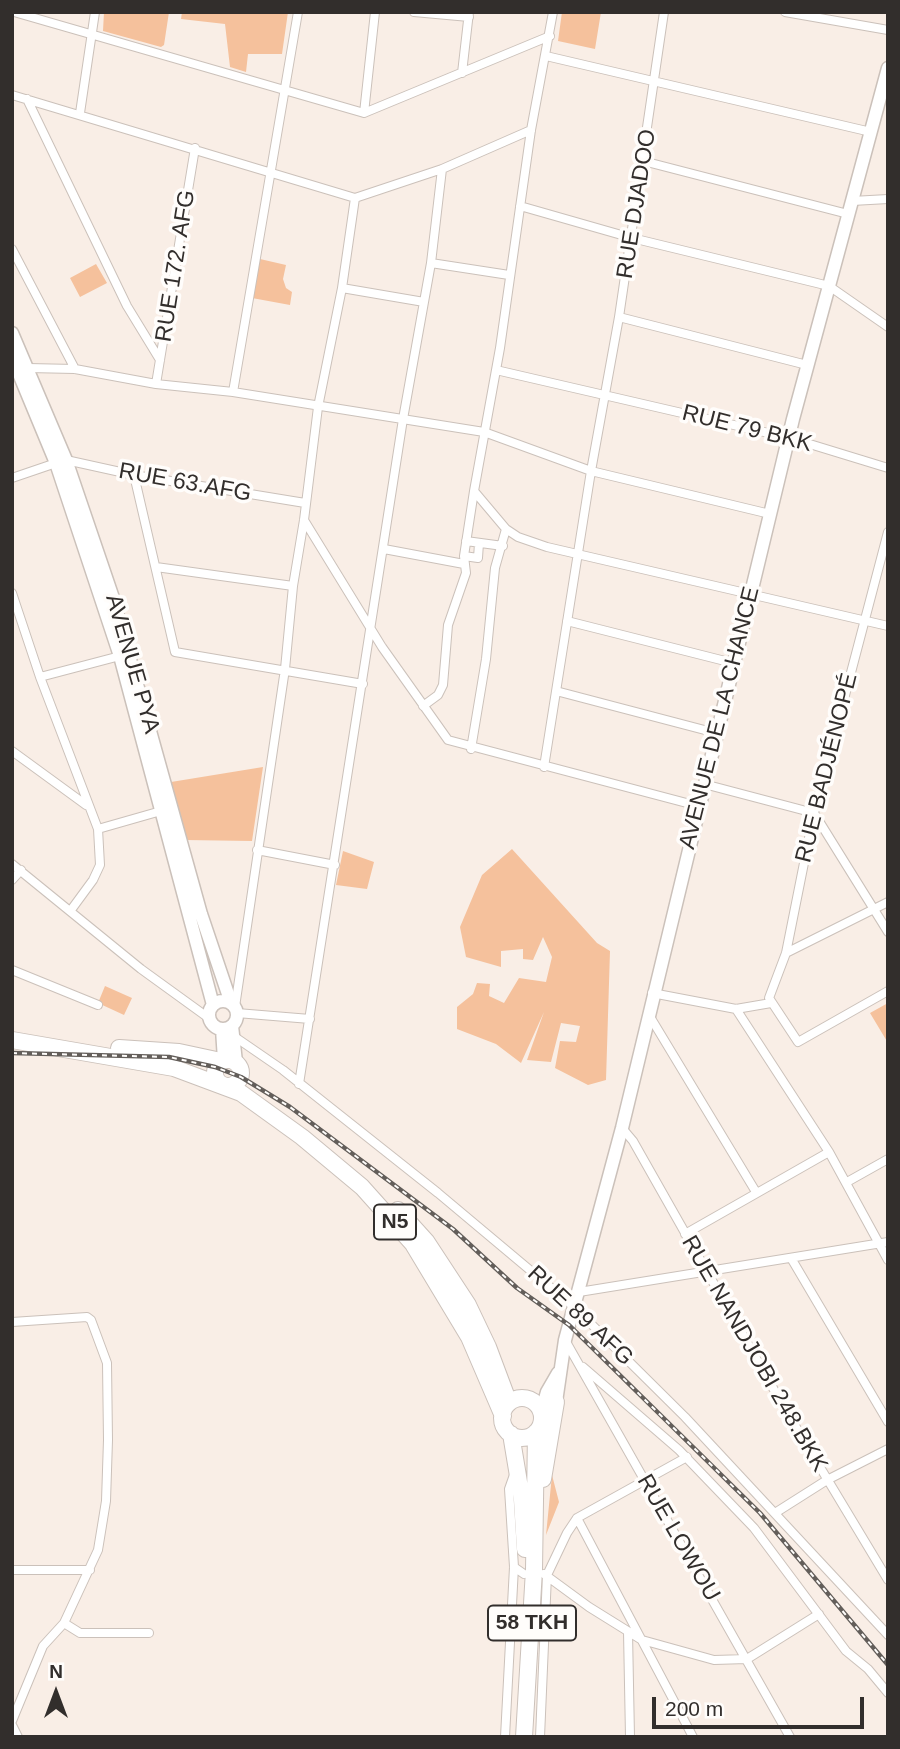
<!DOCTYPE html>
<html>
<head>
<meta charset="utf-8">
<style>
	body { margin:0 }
	#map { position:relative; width:900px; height:1749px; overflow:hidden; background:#f9eee6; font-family:Arial,sans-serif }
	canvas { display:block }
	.frame { position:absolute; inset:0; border:14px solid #322e2c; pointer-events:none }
	.north { position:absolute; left:21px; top:1658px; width:70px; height:70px; -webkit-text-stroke:5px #fffdfb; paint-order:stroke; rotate:0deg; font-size:19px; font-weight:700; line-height:28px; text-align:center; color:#322e2c }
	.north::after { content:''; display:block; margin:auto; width:24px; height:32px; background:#322e2c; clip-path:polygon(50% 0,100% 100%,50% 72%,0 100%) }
	.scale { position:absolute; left:652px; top:1697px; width:212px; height:32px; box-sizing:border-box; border:4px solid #322e2c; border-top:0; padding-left:9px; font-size:21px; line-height:24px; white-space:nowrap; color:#322e2c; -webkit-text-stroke:5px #fffdfb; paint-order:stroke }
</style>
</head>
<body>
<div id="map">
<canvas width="900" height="1749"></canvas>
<div class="frame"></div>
<div class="north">N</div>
<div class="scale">200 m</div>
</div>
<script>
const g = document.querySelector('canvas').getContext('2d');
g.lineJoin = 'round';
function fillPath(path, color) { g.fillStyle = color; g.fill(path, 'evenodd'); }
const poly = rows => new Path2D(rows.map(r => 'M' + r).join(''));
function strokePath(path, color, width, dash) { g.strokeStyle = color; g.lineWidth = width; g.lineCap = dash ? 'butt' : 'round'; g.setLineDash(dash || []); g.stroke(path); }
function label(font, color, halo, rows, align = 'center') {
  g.font = font + ' Arial,sans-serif'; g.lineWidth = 7; g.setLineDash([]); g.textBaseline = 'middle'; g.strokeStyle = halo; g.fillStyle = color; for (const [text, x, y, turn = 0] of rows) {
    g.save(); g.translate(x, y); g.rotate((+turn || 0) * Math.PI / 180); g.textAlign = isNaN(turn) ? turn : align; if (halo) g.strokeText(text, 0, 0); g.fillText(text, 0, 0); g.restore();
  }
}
fillPath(poly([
	[104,12,169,12,164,45,161,47,103,31],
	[182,12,288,12,282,54,248,54,246,72,230,67,225,24,181,19],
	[562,12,601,12,595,49,558,41],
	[260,259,286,265,283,279,286,288,292,292,290,305,252,298],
	[96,264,107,283,80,297,70,278],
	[263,767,252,841,185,840,171,782],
	[512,849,597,943,610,951,606,1080,588,1085,555,1068,560,1041,576,1042,580,1026,561,1023,551,1062,527,1060,544,1012,521,1063,496,1044,457,1029,457,1007,473,994,477,983,490,984,489,996,504,1003,519,978,546,982,552,957,543,937,533,960,523,959,523,949,501,951,501,967,466,957,460,927,482,875],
	[343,851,374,862,367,889,336,885],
	[105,986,132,998,124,1015,98,1003],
	[888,1003,888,1043,870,1013],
	[552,1475,559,1502,546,1535]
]), '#f5c19c');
const street = poly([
	[14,12,364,113,550,36],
	[414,12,469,17],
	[553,12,531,130,500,348,474,491,506,529,518,537,547,547,888,626],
	[785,12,888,30],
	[546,56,871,132],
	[462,73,469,12],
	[12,95,355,198,442,169,531,130],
	[27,99,127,306,160,360],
	[80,113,95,12],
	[364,113,375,12],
	[643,161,848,214],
	[852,201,888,199],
	[520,206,632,238,829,286,888,327],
	[12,249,75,369],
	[431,263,509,275],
	[342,288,424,302],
	[619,317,807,365],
	[28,368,75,369,156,384,233,392,484,432,591,471,770,514],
	[496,370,790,438,888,468],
	[156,384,195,148],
	[233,392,298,12],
	[66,460,134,475,305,503],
	[134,475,175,652,363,684],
	[12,478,56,463],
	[304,520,382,647,448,740,698,806],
	[888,532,814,813,786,953,769,998,798,1042,888,991],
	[466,541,503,546],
	[384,549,464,564],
	[464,556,478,558,479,543],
	[156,567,293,586],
	[12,593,40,677,98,829,100,865,93,880,71,910],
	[567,621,733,663],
	[40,677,120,656],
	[556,691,716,733],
	[423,706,438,695,443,685,448,625,466,573,464,556,474,491],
	[471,749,486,659,495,568,506,529],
	[12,751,86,805],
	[544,767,591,471,619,317,664,12],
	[704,784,814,813,888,932],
	[98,829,161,811],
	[257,850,335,865],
	[12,864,141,969,210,1019],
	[12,880,21,870],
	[786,953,888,902],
	[12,970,98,1005],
	[652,993,736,1009,771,1003],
	[235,1007,285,669,293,586,304,520,318,407,342,288,355,198],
	[736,1009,829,1152,888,1260],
	[237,1013,310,1019],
	[649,1015,756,1192],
	[235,1037,283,1070,438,1193,574,1307,685,1417,888,1635],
	[299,1084,403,419,431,263,442,169],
	[622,1128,633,1141,782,1404,888,1580],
	[847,1182,888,1159],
	[685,1234,829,1152],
	[791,1258,888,1422],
	[579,1292,888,1242],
	[12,1322,87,1317,91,1320,107,1363,108,1440,106,1501,98,1550,64,1623,43,1646,12,1721],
	[565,1340,790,1737],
	[583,1367,679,1450,754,1528,846,1651,868,1669,888,1693],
	[775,1513,827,1480,888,1449],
	[577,1518,693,1737],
	[514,1567,524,1574],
	[12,1570,90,1570],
	[544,1574,589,1607,642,1640,714,1660,747,1659,819,1614],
	[64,1623,80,1633,149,1633],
	[628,1632,630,1737],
	[12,1725,18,1737],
	[505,1737,514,1567,509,1489,515,1472],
	[540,1737,547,1575,567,1533,577,1518,687,1457]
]);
const secondary = poly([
	[12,333,66,460,113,598,201,914,231,1003],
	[12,357,56,463,120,656,213,1005],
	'209 1015a14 14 0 1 1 28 0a14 14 0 1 1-28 0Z',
	[232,1026,236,1062],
	[222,1029,224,1060]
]);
const primary = poly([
	[541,1413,547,1392,558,1373],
	[542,1420,556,1402,565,1340,622,1128,793,419,888,68]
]);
const highway = poly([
	[12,1040,174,1068,241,1093,302,1137,362,1187,413,1244,469,1337,503,1416],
	[119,1048,179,1052,221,1061],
	'215 1073a13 13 0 1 1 26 0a13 13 0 1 1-26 0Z',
	[398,1210,426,1241,468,1305,488,1347,509,1403],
	'502 1418a20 20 0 1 1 40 0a20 20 0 1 1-40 0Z',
	[511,1434,522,1500,525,1549],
	[543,1479,556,1402],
	[524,1737,534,1570,536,1432]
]);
strokePath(street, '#cbc1ba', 10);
strokePath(secondary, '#cbc1ba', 15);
strokePath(primary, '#cbc1ba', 15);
strokePath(highway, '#cbc1ba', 18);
strokePath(street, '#fff', 8);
strokePath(secondary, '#fff', 12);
strokePath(primary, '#fff', 12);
strokePath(highway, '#fff', 16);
const rail = poly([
	[12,1053,169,1057,215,1067,241,1077,290,1107,453,1229,517,1288,569,1325,760,1513,888,1665]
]);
strokePath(rail, '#635e5a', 4.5);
strokePath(rail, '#fffdfb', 2, [5]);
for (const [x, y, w] of [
	[395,1222,42],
	[532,1623,88]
]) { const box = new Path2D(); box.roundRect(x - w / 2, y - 17.5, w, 35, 5); g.fillStyle = '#fffdfb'; g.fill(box); strokePath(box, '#322e2c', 2); }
label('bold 21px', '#322e2c', null, [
	["N5",395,1222],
	["58 TKH",532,1623]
]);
label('23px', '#322e2c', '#fffdfb', [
	["RUE DJADOO",637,204,-81],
	["RUE 172. AFG",176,266,-81],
	["RUE 79 BKK",747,429,14],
	["RUE 63.AFG",185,483,10],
	["AVENUE PYA",132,664,74],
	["AVENUE DE LA CHANCE",720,718,-76],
	["RUE BADJÉNOPÉ",827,768,-76],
	["RUE 89 AFG",580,1316,43],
	["RUE NANDJOBI 248.BKK",754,1354,60],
	["RUE LOWOU",678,1538,60]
]);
</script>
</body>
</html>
